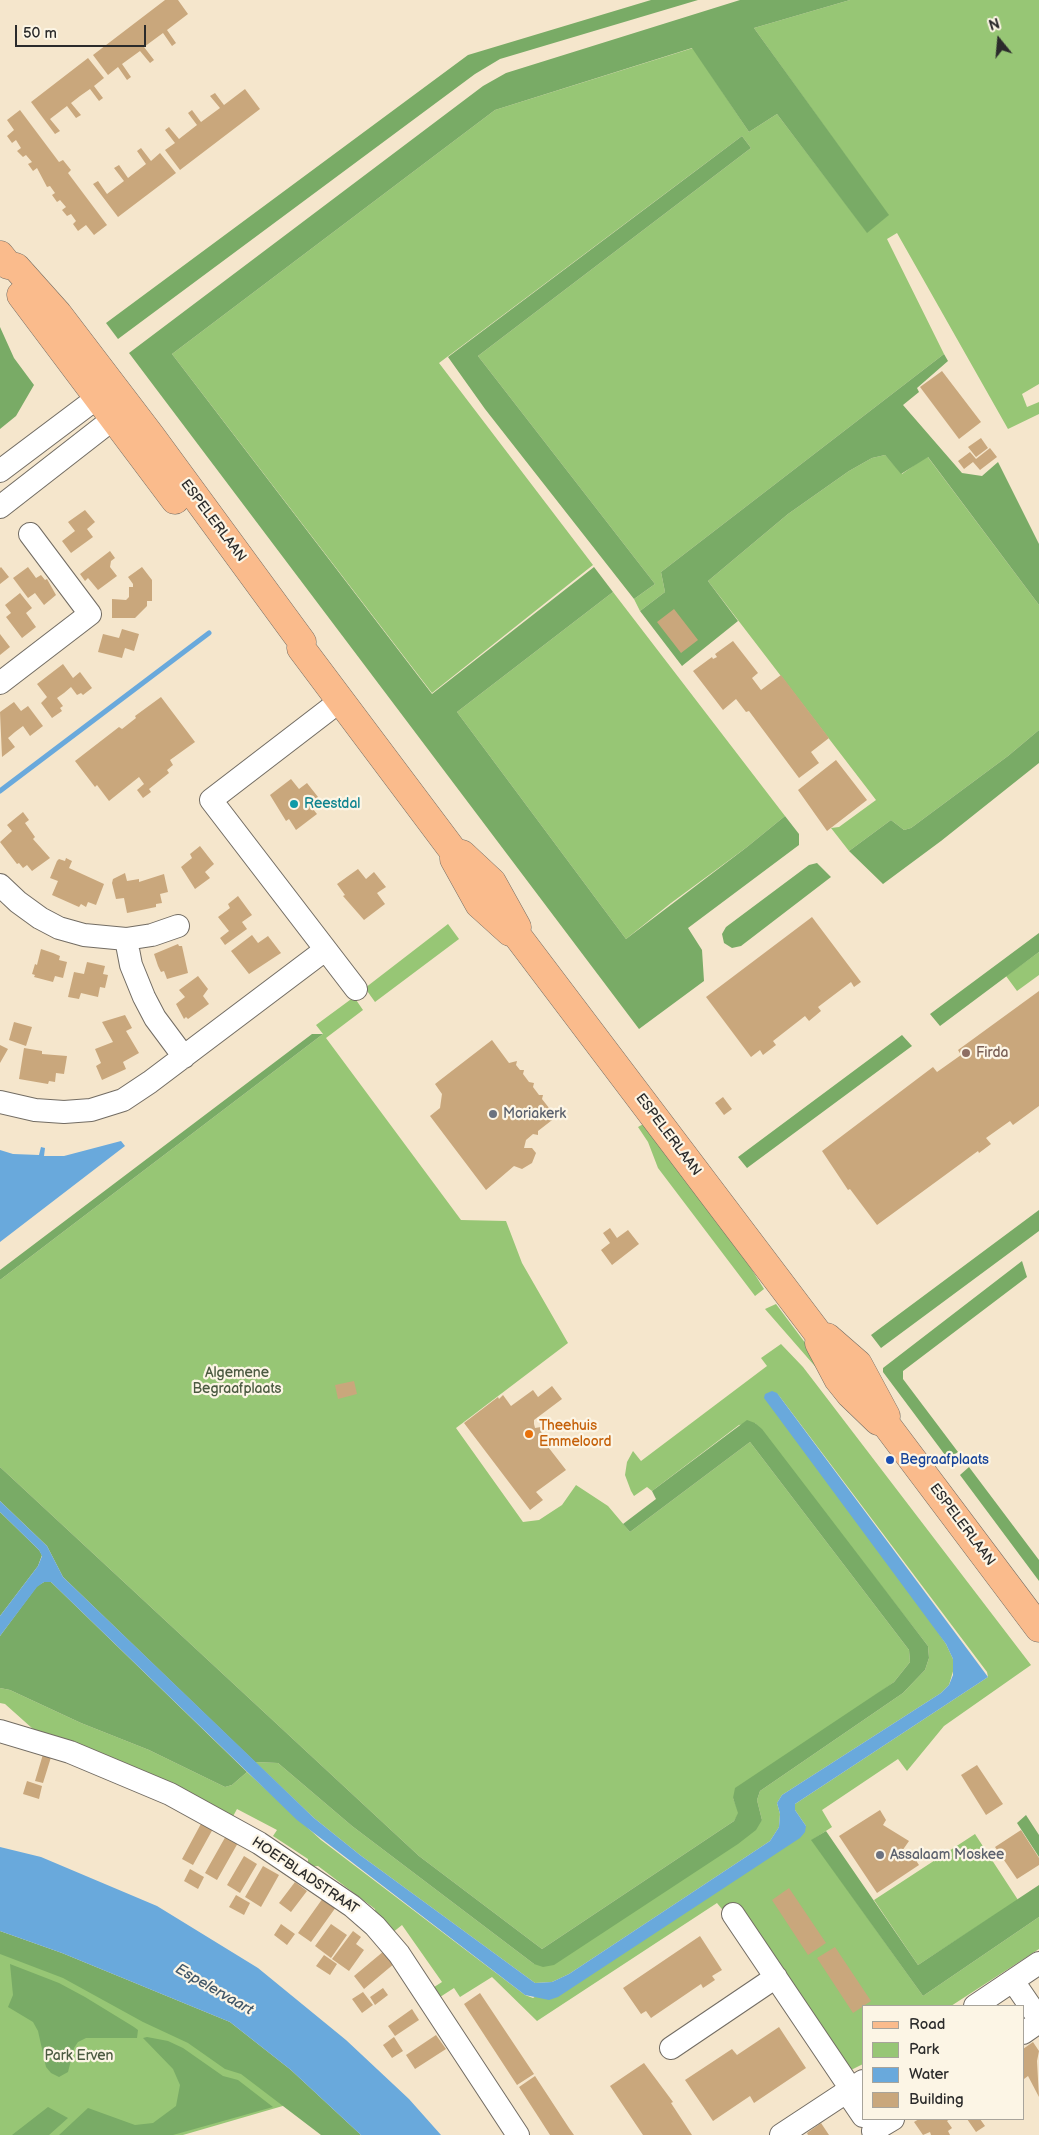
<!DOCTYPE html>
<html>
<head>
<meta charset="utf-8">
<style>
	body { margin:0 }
	#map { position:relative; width:1039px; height:2135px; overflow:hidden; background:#f5e6cc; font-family:"Balsamiq Sans",sans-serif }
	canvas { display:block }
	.legend { position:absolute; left:862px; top:2005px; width:162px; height:115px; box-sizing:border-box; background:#fcf5e5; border:1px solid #a8a49b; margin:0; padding:6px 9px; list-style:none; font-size:15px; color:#2b2b2b }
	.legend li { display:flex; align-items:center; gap:10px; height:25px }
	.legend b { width:25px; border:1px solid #a8a49b }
	.north { position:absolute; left:974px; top:15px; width:50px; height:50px; -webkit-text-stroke:4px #fcf5e5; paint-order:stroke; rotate:343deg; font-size:14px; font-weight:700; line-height:20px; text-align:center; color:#2b2b2b }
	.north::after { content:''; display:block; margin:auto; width:18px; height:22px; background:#2b2b2b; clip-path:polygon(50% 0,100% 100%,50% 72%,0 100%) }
	.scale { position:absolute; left:15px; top:25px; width:131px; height:22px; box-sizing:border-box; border:2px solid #2b2b2b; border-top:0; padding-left:6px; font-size:15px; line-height:18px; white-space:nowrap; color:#2b2b2b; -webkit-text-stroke:4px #fcf5e5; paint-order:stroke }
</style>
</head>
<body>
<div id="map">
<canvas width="1039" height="2135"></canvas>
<ul class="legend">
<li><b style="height:6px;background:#fabb8c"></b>Road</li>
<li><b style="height:14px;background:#97c675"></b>Park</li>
<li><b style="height:14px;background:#69a9dc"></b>Water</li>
<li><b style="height:14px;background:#c9a77c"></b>Building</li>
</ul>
<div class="north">N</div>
<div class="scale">50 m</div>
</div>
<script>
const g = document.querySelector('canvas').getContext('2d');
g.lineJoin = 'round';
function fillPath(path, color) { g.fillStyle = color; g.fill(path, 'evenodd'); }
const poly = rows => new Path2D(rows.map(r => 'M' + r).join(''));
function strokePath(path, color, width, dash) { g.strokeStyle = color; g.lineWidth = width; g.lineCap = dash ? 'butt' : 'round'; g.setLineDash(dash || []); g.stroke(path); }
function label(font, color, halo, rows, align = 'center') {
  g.font = font + ' "Balsamiq Sans",sans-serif'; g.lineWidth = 4.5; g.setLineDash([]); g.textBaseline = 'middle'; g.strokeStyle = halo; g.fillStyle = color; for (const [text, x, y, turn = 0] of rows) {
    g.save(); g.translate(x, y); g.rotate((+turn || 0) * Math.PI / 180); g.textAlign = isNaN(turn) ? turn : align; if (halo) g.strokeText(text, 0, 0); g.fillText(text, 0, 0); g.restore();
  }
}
fillPath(poly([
	[850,0,1039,0,1039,384,1022,394,1027,407,1039,402,1039,414,1008,429,897,233,887,239,944,354,661,572,665,592,640,611,634,599,655,584,478,356,751,148,742,136,439,363,593,565,432,693,172,354,495,110,693,48,749,132,777,114,867,232,888,215,754,28],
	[885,455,902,474,927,456,1039,605,1039,730,1008,756,911,828,904,830,891,820,849,851,831,828,839,827,876,800,708,581,788,514,849,471,872,458],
	[613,592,785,816,747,847,671,903,626,939,457,712],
	[448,924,459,939,375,1002,365,988],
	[1039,952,1039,975,1017,991,1006,976],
	[354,997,363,1010,326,1038,461,1220,506,1221,522,1263,568,1343,456,1428,523,1522,539,1520,562,1505,576,1485,608,1506,630,1532,750,1442,909,1650,910,1662,894,1682,733,1798,739,1813,734,1821,542,1949,419,1856,0,1467,0,1280,323,1034,316,1025],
	[647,1122,719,1217,764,1289,755,1296,658,1168,648,1142,638,1127],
	[776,1304,833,1380,820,1372,765,1309],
	[781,1344,803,1367,1031,1665,944,1726,907,1771,898,1759,822,1810,832,1827,812,1840,923,1996,1039,1917,1039,1949,951,2006,863,2006,863,2064,851,2070,717,1903,537,2021,492,1977,460,1997,454,1988,437,1999,431,1989,442,1982,402,1925,392,1933,376,1917,375,1909,318,1866,308,1867,308,1859,273,1836,277,1830,237,1809,231,1820,33,1729,5,1704,0,1703,0,1688,10,1690,81,1723,149,1750,225,1787,232,1785,247,1772,321,1840,525,1995,533,1998,806,1826,795,1810,795,1804,988,1677,987,1672,777,1393,946,1644,953,1659,954,1668,949,1685,941,1693,782,1795,777,1803,780,1814,779,1827,770,1841,569,1974,552,1982,535,1983,360,1855,314,1818,255,1762,278,1763,352,1826,534,1964,762,1820,757,1800,760,1791,903,1693,925,1670,929,1658,928,1646,755,1423,739,1425,652,1491,647,1487,634,1496,631,1491,625,1475,627,1462,633,1451,641,1461,767,1366,761,1358],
	[975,1834,1018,1900,918,1965,874,1900],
	[0,1933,28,1942,293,2103,183,2135,0,2135]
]), '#97c675');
fillPath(poly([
	[651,0,698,0,500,59,475,74,118,339,106,323,468,55],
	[740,0,850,0,754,28,889,215,867,233,777,114,749,132,692,48,495,110,172,354,432,694,594,567,613,592,457,712,626,939,747,847,785,816,799,834,799,845,688,928,702,950,704,981,639,1029,129,353,483,86,506,73],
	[742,136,751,148,478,356,655,584,634,599,485,409,448,357],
	[0,327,14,358,34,385,16,416,0,429],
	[944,354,948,361,917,388,919,392,903,405,962,473,982,476,998,462,1039,544,1039,605,928,457,901,474,885,455,872,458,849,471,788,514,708,581,738,621,682,666,640,611,665,592,661,572],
	[1039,730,1039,763,941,841,883,884,849,851,891,820,904,830,911,828,1008,756],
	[817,863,831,877,741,946,732,948,724,943,722,934,726,927,809,865],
	[1039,933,1039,952,940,1026,930,1014],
	[312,1034,323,1034,0,1280,0,1270],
	[902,1035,912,1046,747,1168,738,1157],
	[1039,1210,1039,1231,881,1348,871,1335],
	[1022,1261,1027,1277,903,1371,903,1379,958,1452,948,1459,883,1372,883,1368],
	[747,1420,755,1423,762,1429,928,1646,929,1658,925,1670,903,1693,760,1791,757,1800,762,1820,756,1830,738,1844,554,1965,543,1967,534,1964,352,1826,278,1763,255,1762,63,1577,47,1546,0,1501,0,1467,419,1856,542,1949,734,1821,738,1813,733,1798,735,1788,894,1682,910,1662,909,1650,750,1442,630,1532,623,1524,656,1499,652,1491],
	[969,1467,1039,1560,1039,1581,960,1475],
	[0,1512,39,1550,42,1555,38,1566,0,1616],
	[44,1582,51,1582,247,1772,232,1785,225,1787,149,1750,81,1723,10,1690,0,1688,0,1636,37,1586],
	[1026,1815,1039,1835,1039,1857,1017,1823],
	[826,1831,918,1965,1039,1885,1039,1917,923,1996,811,1840],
	[0,1931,62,1953,230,2022,291,2070,361,2135,321,2135,241,2074,225,2069,188,2043,143,2022,63,1978,0,1954],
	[10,1964,59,1983,85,1997,134,2027,138,2030,137,2038,86,2038,78,2042,74,2048,68,2072,59,2077,51,2073,46,2067,38,2031,33,2022,8,2007,13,1995],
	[147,2037,168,2041,183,2048,223,2076,238,2080,273,2107,173,2135,59,2135,88,2108,135,2125,153,2123,176,2106,180,2085,173,2069,143,2038],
	[48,2107,68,2118,49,2135,12,2135]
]), '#79ab66');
fillPath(poly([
	[121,1141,125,1146,0,1242,0,1150,13,1154,39,1155,41,1147,45,1148,44,1156,64,1156],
	[772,1391,777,1393,988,1677,795,1804,795,1810,806,1826,805,1832,800,1838,558,1997,549,2000,525,1995,297,1820,51,1582,44,1582,37,1587,0,1636,0,1616,38,1566,42,1556,39,1550,0,1512,0,1501,47,1546,63,1577,314,1818,360,1855,535,1983,552,1982,569,1974,770,1841,779,1827,780,1814,777,1803,782,1795,941,1693,949,1685,953,1675,953,1659,946,1644,764,1398,765,1394],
	[0,1847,41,1857,157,1906,258,1968,346,2040,409,2099,441,2135,361,2135,291,2070,230,2022,62,1953,0,1931]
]), '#69a9dc');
strokePath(poly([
	[0,791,209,633]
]), '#69a9dc', 5);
fillPath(poly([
	[165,0,178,0,188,14,167,30,176,43,172,46,163,33,144,47,154,60,150,63,140,51,122,64,131,77,127,80,118,67,108,75,93,55],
	[88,58,104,78,94,86,103,98,99,101,90,89,80,96,71,103,81,115,76,118,67,106,50,119,60,131,55,134,31,102],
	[245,89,260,109,180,170,165,150,175,143,165,130,169,127,179,139,197,125,188,113,192,110,201,122,220,108,210,96,215,93,224,105],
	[20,110,59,162,63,160,71,170,68,173,107,225,94,235,86,225,78,231,73,224,76,221,71,214,67,216,62,210,66,207,60,200,57,202,52,195,55,193,50,186,47,187,37,168,33,171,28,164,32,162,26,155,23,157,17,151,21,148,16,140,12,143,7,136,14,130,7,120],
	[141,148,151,161,160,153,176,173,118,217,93,184,98,181,107,194,124,181,114,168,119,165,128,178,146,164,137,151],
	[942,371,981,422,959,439,920,387],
	[981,438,988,448,976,457,968,447],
	[990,448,997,457,980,470,973,462,964,469,958,461,970,452,976,459],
	[85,510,95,522,87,529,93,537,71,553,62,541,75,531,68,522],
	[110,551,115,558,111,561,110,567,117,576,98,590,88,578,85,581,80,574],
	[1,567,9,577,0,584,0,568],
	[28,567,36,578,41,575,45,580,47,579,56,595,44,605,35,593,28,598,13,578],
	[142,567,152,580,152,601,147,601,147,606,135,618,112,618,112,599,126,600,129,597,129,587,133,587,133,584,128,577],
	[20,593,32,608,26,613,36,627,22,638,6,617,11,613,5,605],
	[674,609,698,640,681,653,657,622],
	[122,629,139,634,134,651,125,648,122,658,98,652,103,634,119,638],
	[0,634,10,647,0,655],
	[733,641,758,673,752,678,761,690,781,675,829,738,811,752,819,763,799,778,749,711,746,712,736,699,723,710,693,671,712,657,713,659,717,657,715,654],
	[63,664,73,678,80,672,92,688,83,695,81,693,77,695,71,687,64,693,57,698,63,706,60,708,62,711,52,718,41,703,47,697,37,684],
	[161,697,195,742,170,760,173,765,167,770,169,773,149,789,151,792,143,798,137,790,144,784,139,777,109,801,97,785,95,787,75,761,119,727,122,729,136,718,135,716],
	[14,702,21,711,28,706,43,726,30,736,23,726,15,732,8,738,15,747,2,757,0,712],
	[836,760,867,800,827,831,798,790],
	[291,779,299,789,307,783,318,797,309,804,317,814,296,830,289,819,286,821,270,795],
	[23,812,29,820,25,823,35,837,33,839,50,858,32,871,27,865,23,868,19,863,17,864,0,842,12,831,7,825],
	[200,846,214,864,205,872,210,878,195,889,181,867,192,858,190,854],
	[66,858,72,861,69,868,104,884,96,905,88,902,86,907,81,904,79,907,52,895,58,881,50,878,57,861,59,859,65,861],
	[358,869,366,879,374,872,386,887,377,893,385,904,364,920,343,896,345,895,337,884],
	[125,873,127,881,139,879,139,882,164,874,168,892,160,894,162,903,156,904,156,907,127,913,124,898,116,899,112,883,113,879],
	[238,896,252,915,242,922,247,929,225,945,220,938,229,931,218,917,230,908,228,904],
	[812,917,861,982,854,987,851,982,818,1007,821,1011,809,1021,805,1016,773,1041,776,1045,763,1055,760,1050,751,1057,706,997],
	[252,935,258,943,268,936,281,953,249,974,231,951],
	[178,944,179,946,182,946,188,973,167,979,164,971,161,972,158,966,154,954],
	[41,949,53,953,60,956,59,960,67,962,63,978,55,976,53,982,34,977,35,975,32,974,35,964,37,965],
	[87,962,105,966,103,974,108,975,105,988,100,987,98,997,81,993,79,999,68,997,74,972,84,974],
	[198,976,208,989,203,996,209,1004,188,1019,186,1017,184,1019,176,1004,185,997,179,990],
	[1039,991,1039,1106,1013,1125,1010,1121,986,1138,991,1144,979,1153,978,1151,877,1225,850,1189,848,1190,822,1151,933,1067,937,1072,961,1055,958,1050],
	[125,1015,132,1028,126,1031,139,1053,123,1062,126,1069,102,1080,96,1066,101,1063,95,1049,113,1042,102,1022],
	[14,1022,32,1027,26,1046,9,1040],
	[492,1040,509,1063,517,1061,516,1065,520,1070,524,1070,523,1074,529,1082,534,1083,533,1087,539,1095,543,1095,542,1099,556,1117,538,1131,538,1135,533,1134,526,1140,524,1148,532,1148,536,1153,532,1163,522,1169,514,1166,486,1190,430,1116,440,1108,442,1094,435,1084],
	[0,1045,8,1049,0,1063],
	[24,1048,42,1051,42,1054,67,1056,64,1074,56,1073,55,1082,49,1081,48,1084,19,1079],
	[723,1097,732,1109,724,1115,715,1103],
	[610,1228,617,1238,628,1230,639,1244,612,1265,601,1250,610,1243,603,1233],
	[354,1381,357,1394,338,1399,335,1385],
	[552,1386,562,1399,534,1420,534,1424,535,1428,541,1427,542,1436,538,1438,543,1444,545,1443,566,1470,536,1492,543,1500,530,1510,464,1423,498,1397,499,1399,503,1395,511,1406,533,1390,538,1397],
	[44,1751,52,1754,43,1783,35,1781],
	[977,1765,1003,1804,986,1815,961,1775],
	[27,1781,42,1786,39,1799,23,1794],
	[880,1810,886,1820,883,1825,909,1841,902,1851,915,1859,919,1865,877,1893,839,1836],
	[203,1820,214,1827,193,1865,182,1859],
	[1021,1830,1039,1858,1039,1865,1017,1879,995,1847],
	[227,1834,239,1841,217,1880,205,1873],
	[244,1856,257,1864,240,1893,227,1885],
	[263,1866,279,1875,261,1907,245,1897],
	[190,1869,204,1877,198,1889,184,1881],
	[295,1882,307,1891,291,1912,279,1903],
	[789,1888,826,1943,808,1955,772,1900],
	[236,1895,250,1903,244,1915,229,1907],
	[323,1898,336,1907,311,1942,298,1933],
	[281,1924,295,1934,287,1945,274,1935],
	[331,1924,347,1935,331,1958,315,1946],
	[353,1931,361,1937,356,1944,364,1950,349,1971,332,1959],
	[700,1936,722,1970,712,1976,715,1980,703,1988,701,1984,651,2018,646,2011,641,2014,623,1988],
	[835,1947,871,2001,853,2013,817,1958],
	[384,1951,395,1963,364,1989,354,1976],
	[324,1955,337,1964,330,1975,316,1966],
	[383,1988,388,1995,375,2005,370,1997],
	[363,1992,373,2005,362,2013,352,1999],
	[480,1993,534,2074,517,2085,464,2004],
	[412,2009,419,2020,395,2036,388,2026],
	[779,2027,806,2068,754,2103,750,2096,713,2121,685,2080,732,2049,737,2055],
	[436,2035,446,2049,415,2069,406,2055],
	[394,2037,403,2051,392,2058,383,2045],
	[1033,2042,1039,2051,1037,2061,1039,2097,1028,2076,1024,2079,1023,2077,1023,2049],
	[644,2063,673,2102,671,2103,692,2135,643,2135,610,2086],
	[535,2076,569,2128,574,2135,550,2135,541,2121,519,2087],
	[919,2119,950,2119,947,2121,952,2128,948,2131,950,2135,931,2135,930,2132,923,2135,914,2122],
	[967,2119,980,2119,985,2126,976,2132],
	[821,2123,829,2135,808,2135,807,2133]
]), '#c9a77c');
const minor = poly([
	[0,471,97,398,120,395,113,419,0,507],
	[0,683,90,614,30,534],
	[340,701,211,800,356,989],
	[0,885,18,902,40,918,59,928,84,935,126,939,152,935,178,926],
	[126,939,131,965,144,997,155,1018,184,1057],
	[0,1102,35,1110,64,1112,91,1110,123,1100,150,1082,325,950],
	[0,1731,70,1752,170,1794,259,1843,352,1906,375,1926,399,1954,518,2135],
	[733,1914,851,2089],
	[1013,1981,1039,2019],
	[975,2006,1039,1963],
	[1023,2033,1039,2022],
	[671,2048,776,1977],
	[846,2091,863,2116],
	[873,2131,893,2119],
	[781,2135,863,2081]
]);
const major = poly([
	[0,255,8,265,16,267,58,314,151,436,302,642,301,648,454,852,462,854,492,882,517,927,516,934,820,1336,819,1343,838,1379,850,1394,878,1421,885,1423,1039,1628],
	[21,295,175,500],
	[454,852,454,859,479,904,510,932,516,934],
	[820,1336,827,1337,858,1364,886,1416,885,1422]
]);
strokePath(minor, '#726c63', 24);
strokePath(major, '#726c63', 29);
strokePath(minor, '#fff', 22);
strokePath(major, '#fabb8c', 28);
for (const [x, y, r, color] of [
	[294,804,5,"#0f9aa8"],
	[966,1053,5,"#8d6e63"],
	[493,1114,5,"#6b7280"],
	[529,1434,5,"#e8710a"],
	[890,1460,5,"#1a4fb4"],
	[880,1855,5,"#6b7280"]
]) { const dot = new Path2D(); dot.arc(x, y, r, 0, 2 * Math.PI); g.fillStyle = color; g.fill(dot); strokePath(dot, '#fcf5e5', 2); }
label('14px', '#2b2b2b', '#fcf5e5', [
	["ESPELERLAAN",213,521,53],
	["ESPELERLAAN",668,1135,53],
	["ESPELERLAAN",962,1525,53],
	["HOEFBLADSTRAAT",305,1876,34]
]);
label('14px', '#0d838f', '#fcf5e5', [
	["Reestdal",304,804]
], 'left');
label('14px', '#785e54', '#fcf5e5', [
	["Firda",976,1053]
], 'left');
label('14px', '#5b616d', '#fcf5e5', [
	["Moriakerk",503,1114],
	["Assalaam Moskee",890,1855]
], 'left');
label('14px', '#4b5a41', '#fcf5e5', [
	["Algemene",237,1373],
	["Begraafplaats",237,1389],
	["Park Erven",79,2056]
]);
label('14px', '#c56008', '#fcf5e5', [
	["Theehuis",539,1426],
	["Emmeloord",539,1442]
], 'left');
label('14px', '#164399', '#fcf5e5', [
	["Begraafplaats",900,1460]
], 'left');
label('italic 15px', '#415769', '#fcf5e5', [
	["Espelervaart",214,1990,30]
]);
</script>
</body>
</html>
